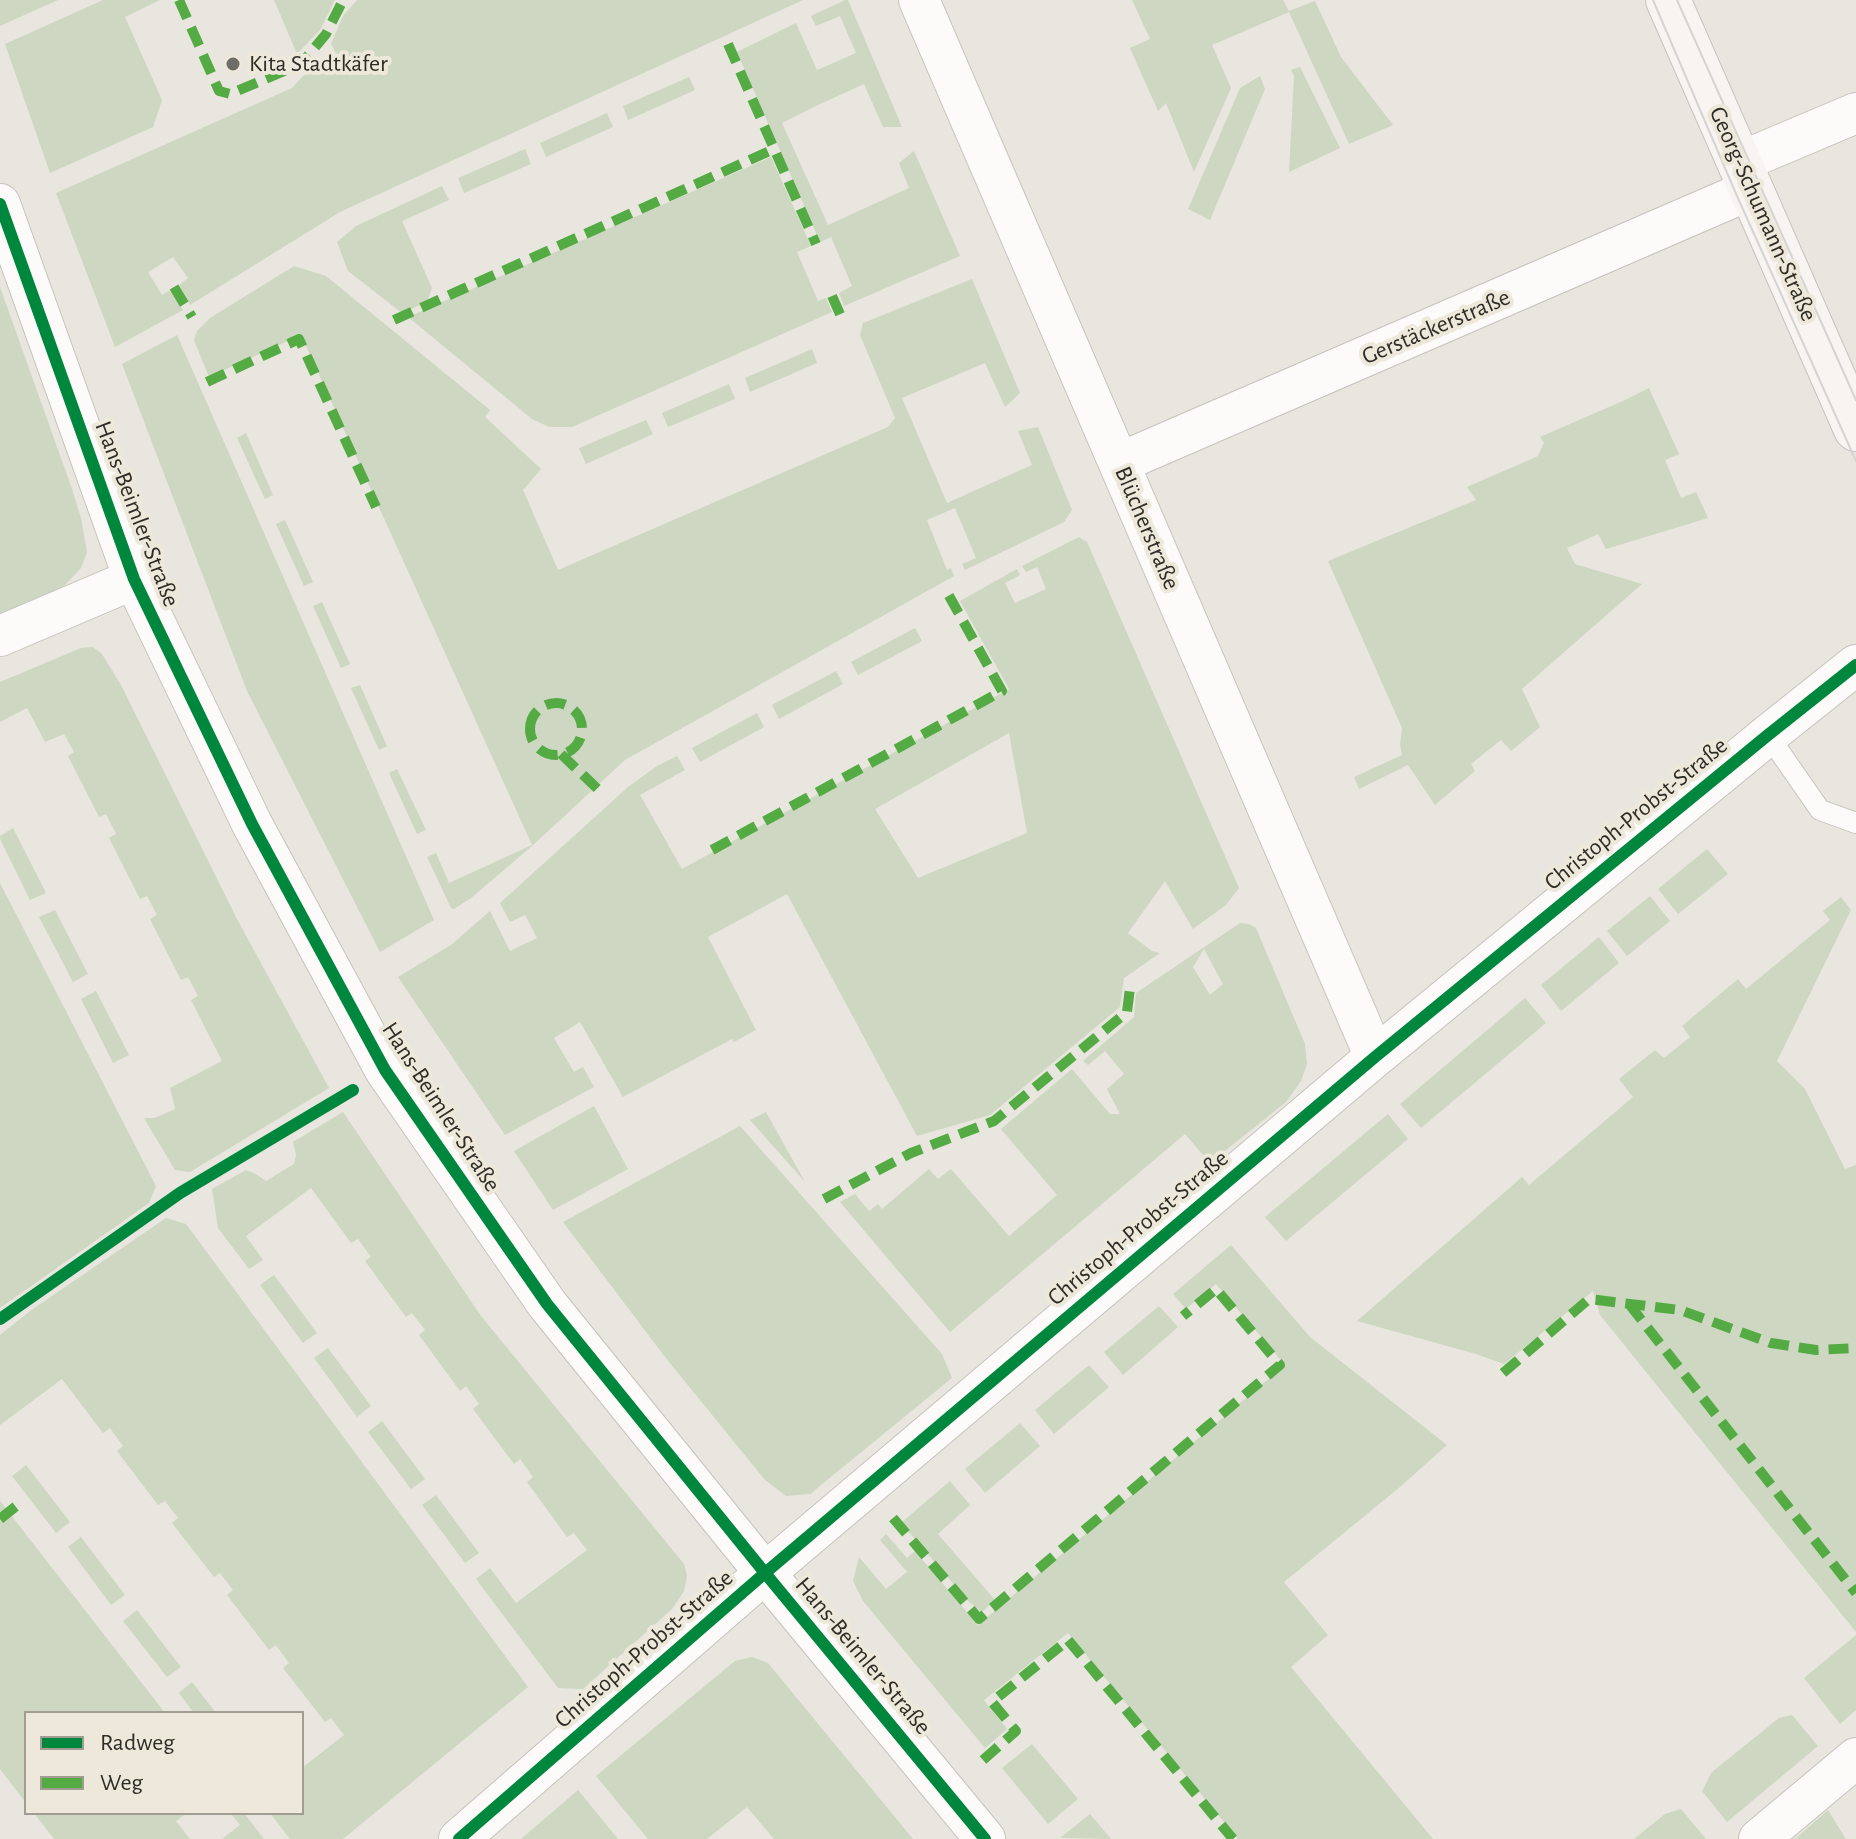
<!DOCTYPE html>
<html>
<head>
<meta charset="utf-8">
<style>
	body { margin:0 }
	#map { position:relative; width:1856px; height:1839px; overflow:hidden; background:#e8e6de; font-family:"Alegreya Sans",sans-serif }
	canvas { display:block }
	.legend { position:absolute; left:24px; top:1711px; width:280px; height:104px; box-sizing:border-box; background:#ede8d9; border:2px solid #a19d92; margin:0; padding:10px 14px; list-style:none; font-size:24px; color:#2e2c27 }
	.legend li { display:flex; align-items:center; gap:16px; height:40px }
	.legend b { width:40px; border:2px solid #a19d92 }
</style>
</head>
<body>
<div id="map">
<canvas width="1856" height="1839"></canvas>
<ul class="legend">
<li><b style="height:10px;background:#00873e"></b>Radweg</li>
<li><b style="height:10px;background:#54ab44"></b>Weg</li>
</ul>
</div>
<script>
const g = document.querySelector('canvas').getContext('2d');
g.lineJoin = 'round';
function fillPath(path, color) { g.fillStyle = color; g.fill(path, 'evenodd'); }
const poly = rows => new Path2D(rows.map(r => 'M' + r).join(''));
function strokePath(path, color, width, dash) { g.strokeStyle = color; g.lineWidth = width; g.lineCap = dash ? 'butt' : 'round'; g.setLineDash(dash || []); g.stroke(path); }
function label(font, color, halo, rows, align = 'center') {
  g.font = font + ' "Alegreya Sans",sans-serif'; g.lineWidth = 8; g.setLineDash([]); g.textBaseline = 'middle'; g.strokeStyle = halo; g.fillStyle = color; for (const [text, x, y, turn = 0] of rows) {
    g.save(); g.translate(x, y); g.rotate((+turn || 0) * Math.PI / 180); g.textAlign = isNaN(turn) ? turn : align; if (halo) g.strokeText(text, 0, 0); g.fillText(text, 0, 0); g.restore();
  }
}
fillPath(poly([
	[0,0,58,0,0,26],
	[103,0,160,0,125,17,162,100,153,127,50,173,5,44],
	[274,0,335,0,320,30,297,54],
	[357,0,803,0,340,212,190,305,179,285,188,278,173,257,148,272,162,295,171,290,183,310,115,347,56,193,292,88,305,74,337,55,331,44,343,16],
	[845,0,848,0,902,127,883,127,864,84,818,105,782,123,828,225,909,188,899,163,914,151,960,256,844,306,839,293,852,286,831,237,820,242,737,52,796,23,817,70,856,53,840,16,816,26,811,16],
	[1132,0,1283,0,1289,11,1315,1,1341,57,1393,125,1349,144,1289,12,1212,45,1231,88,1194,172,1166,103,1158,111,1130,48,1150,39],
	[1300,67,1340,148,1289,172,1294,76,1291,70],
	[1260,76,1265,89,1210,220,1188,209,1240,88],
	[689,77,695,90,628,120,623,106],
	[607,113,613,127,546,157,540,143],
	[525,149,531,164,464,193,458,178],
	[771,157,811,246,797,252,818,301,826,298,832,312,572,427,549,427,532,419,408,317],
	[442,186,449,200,402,221,432,288,427,302,402,313,348,271,337,242,356,226],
	[294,266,326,276,490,410,485,417,541,469,523,490,558,570,888,427,895,418,860,335,863,323,972,279,1020,393,1005,407,985,363,902,398,947,503,1032,465,1018,431,1038,427,1072,510,1064,522,965,570,962,564,976,558,955,508,927,520,947,570,951,568,954,576,625,760,532,846,471,898,454,909,451,908,427,857,436,853,449,883,532,845,301,335,209,377,194,340,197,331,210,318],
	[0,287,72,489,81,518,87,552,81,568,64,586,0,618],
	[177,335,434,920,380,952,247,691,122,364],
	[812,349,817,363,750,392,745,378],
	[729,384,735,399,668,427,662,413],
	[1649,388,1679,454,1665,460,1681,498,1696,492,1708,518,1606,549,1598,534,1567,548,1575,564,1642,584,1522,689,1540,727,1511,751,1501,740,1471,764,1475,771,1435,805,1408,765,1359,789,1354,777,1402,755,1400,745,1402,728,1328,561,1476,500,1467,487,1538,456,1544,443,1540,437,1625,400],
	[646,420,653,434,586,464,579,448],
	[246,433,273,495,265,499,237,438],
	[285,520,313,582,304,586,276,524],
	[1079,537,1087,542,1239,888,1226,905,1193,929,1165,881,1128,933,1152,951,1160,953,1124,978,1120,1007,990,1115,917,1136,787,894,708,937,756,1030,734,1042,732,1039,623,1097,580,1022,554,1038,574,1072,583,1067,594,1087,505,1135,398,977,451,945,490,911,510,951,537,938,525,915,510,922,500,903,628,787,657,766,677,756,685,770,640,795,682,869,1009,689,960,601,1017,569,1020,575,1005,583,1015,603,1046,589,1037,567,1026,572,1022,566],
	[1009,733,1027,833,918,878,875,809],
	[322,602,350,664,341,668,313,606],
	[915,628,922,641,858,675,851,662],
	[93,647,102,654,121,685,237,919,329,1088,190,1172,175,1170,144,1118,155,1118,175,1109,170,1088,222,1061,191,1000,198,996,188,977,181,980,150,919,157,915,147,896,140,899,109,838,116,834,106,814,99,817,68,756,74,752,64,734,45,742,27,708,0,722,0,682,81,648],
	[836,671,843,684,779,719,772,705],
	[360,685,387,746,379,750,351,688],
	[757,713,764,727,700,762,692,748],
	[397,769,426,830,417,834,389,773],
	[13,828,46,893,30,900,0,839,0,836],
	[1707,849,1728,874,1678,914,1658,889],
	[0,883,156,1186,149,1203,0,1308],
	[1650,896,1670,921,1627,956,1607,931],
	[1841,897,1851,910,1777,1061,1805,1089,1845,1169,1856,1165,1856,1632,1600,1315,1593,1291,1504,1364,1476,1354,1357,1321,1522,1177,1529,1185,1633,1097,1619,1079,1655,1050,1664,1058,1690,1037,1682,1026,1738,979,1746,989,1830,920,1823,911],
	[55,910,88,974,73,982,39,917],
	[1240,923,1249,924,1256,928,1305,1044,1307,1064,1301,1081,1286,1102,1210,1163,1185,1134,950,1332,840,1202,855,1194,869,1211,878,1204,882,1209,929,1169,938,1179,951,1169,1009,1236,1057,1195,1001,1129,1072,1069,1110,1114,1120,1114,1107,1089,1124,1074,1105,1051,1088,1065,1083,1061,1134,1017,1136,993],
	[1204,949,1223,984,1210,995,1193,967],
	[1599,937,1619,963,1561,1011,1541,985],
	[96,991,129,1055,113,1063,81,999],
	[1525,998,1546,1023,1421,1128,1400,1104],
	[594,1106,628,1169,553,1210,514,1151],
	[343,1112,481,1316,684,1564,687,1576,684,1591,672,1609,583,1689,558,1688,476,1579,490,1568,516,1603,587,1550,574,1533,567,1537,527,1482,533,1477,520,1459,514,1464,473,1409,479,1404,466,1386,460,1391,419,1335,425,1330,412,1313,406,1317,365,1261,371,1257,358,1239,351,1243,311,1188,246,1236,263,1260,249,1269,218,1228,212,1189,246,1170,256,1174,266,1181,294,1164,296,1155,293,1142],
	[766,1112,805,1182,750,1120],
	[1388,1114,1408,1139,1286,1241,1265,1217],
	[740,1126,942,1354,952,1378,810,1494,786,1496,765,1480,665,1357,563,1222],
	[166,1218,186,1224,528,1687,343,1839,290,1839,270,1813,302,1813,302,1768,344,1735,331,1718,325,1722,283,1668,289,1663,276,1645,269,1650,227,1595,233,1590,220,1573,214,1577,172,1523,178,1518,165,1501,158,1505,117,1451,123,1446,110,1428,103,1433,62,1379,0,1425,0,1335,30,1311],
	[1231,1245,1310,1337,1447,1445,1400,1487,1284,1582,1328,1635,1291,1667,1433,1839,1238,1839,1068,1633,984,1700,1007,1729,985,1748,863,1601,853,1581,859,1557,886,1589,907,1572,880,1540,886,1534,907,1558,915,1551,978,1625,1285,1365,1216,1284,1186,1309,1173,1294],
	[274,1275,317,1333,303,1343,260,1285],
	[1159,1306,1178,1327,1123,1375,1104,1352],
	[328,1348,371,1406,357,1417,314,1358],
	[1089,1365,1109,1387,1054,1434,1035,1410],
	[382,1421,425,1479,411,1489,368,1432],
	[1020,1423,1040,1446,985,1493,965,1469],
	[26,1465,70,1522,56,1533,12,1476],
	[950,1481,970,1505,938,1534,995,1600,982,1612,969,1602,901,1523],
	[436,1495,479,1553,465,1563,422,1505],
	[0,1501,165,1713,26,1713,26,1803,0,1769],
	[81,1537,125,1595,111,1605,68,1547],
	[137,1610,181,1667,167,1677,123,1621],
	[1856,1635,1856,1710,1840,1724,1804,1678],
	[752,1657,768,1663,913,1839,774,1839,747,1807,707,1839,648,1839,596,1776,735,1661],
	[192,1682,206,1700,216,1713,194,1713,179,1693],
	[1792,1715,1818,1746,1727,1822,1702,1791,1712,1772,1779,1718],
	[1032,1744,1078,1799,1048,1824,1002,1768],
	[578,1790,618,1839,521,1839],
	[1681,1809,1706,1839,1634,1839,1665,1814],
	[1828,1810,1846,1839,1795,1839],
	[34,1813,187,1813,176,1821,190,1839,54,1839],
	[235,1813,244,1813,264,1839,222,1839,240,1825,232,1815],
	[1090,1814,1111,1839,1060,1838]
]), '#ced7c1');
const service = poly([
	[1768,735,1820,810,1856,823]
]);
const minor = poly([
	[919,0,1375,1057],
	[1740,162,1856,113],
	[0,204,134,579,252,824,385,1070,547,1304,765,1573,985,1839],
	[1119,463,1752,189],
	[0,636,134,579],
	[459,1839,765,1573,1375,1057,1768,735,1856,665],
	[1759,1839,1856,1758]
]);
const secondary = poly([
	[1668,0,1856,429]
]);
strokePath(service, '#c5c3bd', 22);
strokePath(minor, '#c5c3bd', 42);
strokePath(secondary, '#c5c3bd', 46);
strokePath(service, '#fcfbfa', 20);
strokePath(minor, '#fcfbfa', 40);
strokePath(secondary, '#f8f4f2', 44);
strokePath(poly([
	[1653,0,1737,196,1856,461],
	[1677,0,1856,400]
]), '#d4d4d1', 2);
strokePath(poly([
	[179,0,219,91,230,94,301,64,326,34,343,0],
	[728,44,816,244],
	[174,287,192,317],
	[832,296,843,321],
	[394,320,774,149],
	[207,382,299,339,376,507],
	'530 729a26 26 0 1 1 52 0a26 26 0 1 1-52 0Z',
	[561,754,604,795],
	[712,850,1002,691,948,594],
	[824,1199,911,1153,994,1121,1127,1012,1130,988],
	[1629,1304,1856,1593],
	[1503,1373,1589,1299,1680,1310,1771,1343,1816,1350,1856,1348],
	[893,1518,979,1619,1280,1365,1216,1289,1183,1316],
	[0,1519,20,1503],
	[983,1760,1016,1731,992,1702,1068,1640,1233,1839]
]), '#54ab44', 10, [20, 10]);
strokePath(poly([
	[0,204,134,579,252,824,385,1070,547,1304,765,1573,985,1839],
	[0,1319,180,1193,353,1090],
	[459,1839,765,1573,1375,1057,1768,735,1856,665]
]), '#00873e', 12);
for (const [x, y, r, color] of [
	[233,64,8,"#6f6d67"]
]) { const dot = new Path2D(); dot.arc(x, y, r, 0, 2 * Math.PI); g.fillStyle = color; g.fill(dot); strokePath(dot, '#ede8d9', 3); }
label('24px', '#2e2c27', '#ede8d9', [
	["Kita Stadtkäfer",249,64]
], 'left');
label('24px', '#2e2c27', '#ede8d9', [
	["Georg-Schumann-Straße",1763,214,66],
	["Gerstäckerstraße",1436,327,-23],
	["Hans-Beimler-Straße",137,514,69],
	["Blücherstraße",1147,528,67],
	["Christoph-Probst-Straße",1636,814,-39],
	["Hans-Beimler-Straße",441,1107,57],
	["Christoph-Probst-Straße",1138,1228,-40],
	["Christoph-Probst-Straße",644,1649,-41],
	["Hans-Beimler-Straße",863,1656,50]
]);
</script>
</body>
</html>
